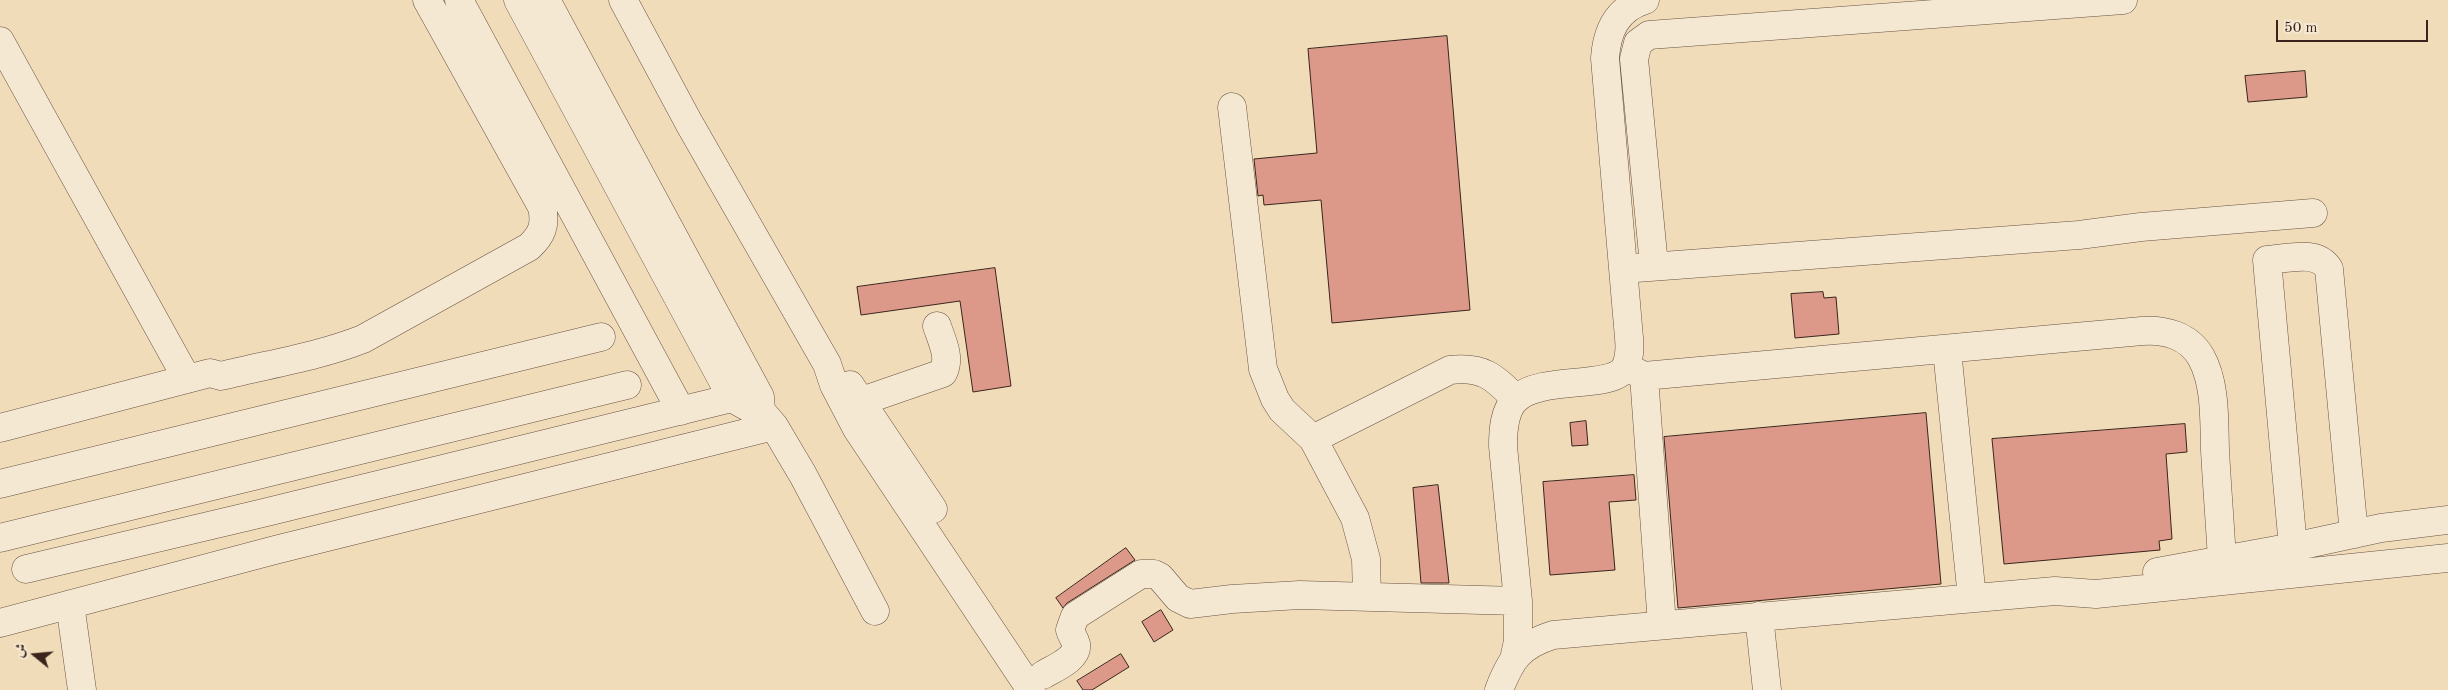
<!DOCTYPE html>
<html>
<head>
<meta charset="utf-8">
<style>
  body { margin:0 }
  #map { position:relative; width:2448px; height:690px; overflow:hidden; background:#f0dcb9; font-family:"Old Standard TT",Amiri,serif }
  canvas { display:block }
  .north { position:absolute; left:10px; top:630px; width:50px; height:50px; -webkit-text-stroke:4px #f5e8d2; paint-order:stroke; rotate:287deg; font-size:14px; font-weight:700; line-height:20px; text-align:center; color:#3a241c }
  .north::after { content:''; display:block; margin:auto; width:18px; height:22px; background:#3a241c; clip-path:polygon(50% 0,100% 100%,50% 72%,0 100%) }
  .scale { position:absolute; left:2276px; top:20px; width:152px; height:22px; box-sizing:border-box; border:2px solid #3a241c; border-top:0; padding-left:6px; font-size:15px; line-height:18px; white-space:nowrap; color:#3a241c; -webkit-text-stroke:4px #f5e8d2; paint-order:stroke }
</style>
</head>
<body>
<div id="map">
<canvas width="2448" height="690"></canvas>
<div class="north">ش</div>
<div class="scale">50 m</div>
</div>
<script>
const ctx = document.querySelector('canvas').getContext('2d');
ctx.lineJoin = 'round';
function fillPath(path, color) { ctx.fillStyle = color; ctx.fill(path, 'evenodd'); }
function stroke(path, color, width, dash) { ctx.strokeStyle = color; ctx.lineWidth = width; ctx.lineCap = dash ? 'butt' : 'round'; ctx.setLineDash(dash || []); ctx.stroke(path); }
const building = new Path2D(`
  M 1447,36 L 1470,310 L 1332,323 L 1321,200 L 1264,205 L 1263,195 L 1258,196 L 1254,159 L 1317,153 L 1308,49 Z
  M 2305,71 L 2307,97 L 2248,102 L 2245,76 Z
  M 995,268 L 1011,386 L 973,392 L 960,301 L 861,315 L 857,287 Z
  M 1823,292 L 1824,298 L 1836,297 L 1839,334 L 1795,338 L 1791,294 Z
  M 1926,413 L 1941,584 L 1678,608 L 1664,437 Z
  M 1586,421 L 1588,445 L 1572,446 L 1570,423 Z
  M 2185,424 L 2187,452 L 2166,454 L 2172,539 L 2159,541 L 2160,550 L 2004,564 L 1992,439 Z
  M 1634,475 L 1636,500 L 1609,502 L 1615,570 L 1550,575 L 1543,482 Z
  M 1438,485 L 1449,583 L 1421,583 L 1413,488 Z
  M 1126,548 L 1135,560 L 1067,603 L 1063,608 L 1056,598 Z
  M 1161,610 L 1173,630 L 1154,642 L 1142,622 Z
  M 1121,654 L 1129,667 L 1092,690 L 1083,690 L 1077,681 Z`);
fillPath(building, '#dc9989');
stroke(building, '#3a241c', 1);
const minor = new Path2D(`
  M 459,0 L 681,411
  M 518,0 L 732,398 L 748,407
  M 546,0 L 760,397 L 761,411 L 774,426 L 803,475 L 875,611
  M 623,0 L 689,123 L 827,364 L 834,385 L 857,429 L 1031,690
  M 0,41 L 187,379
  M 1232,107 L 1263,369 L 1275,399 L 1282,410 L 1313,439 L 1355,518 L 1366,559 L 1367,597
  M 1654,265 L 1634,59 L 1638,43 L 1649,35 L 2123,0
  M 1636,268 L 2079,235 L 2141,227 L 2313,213
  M 1947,350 L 1972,598
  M 1626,367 L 1644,376 L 2142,331 C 2165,329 2189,336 2201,357 C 2216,384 2214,420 2215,450 C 2217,487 2220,524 2222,560
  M 1644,376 L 1662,625
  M 850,385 L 933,509
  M 862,401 L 943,373 C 951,358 942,341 937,326
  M 0,428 L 210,373 L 221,376 C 269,364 317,357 363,339 L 529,247 C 542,235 546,225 542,207 L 427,0
  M 1313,439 L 1450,370 C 1483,366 1494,377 1516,399
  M 0,484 L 601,337
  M 0,538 L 627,385
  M 2293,547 L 2267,260 C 2287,259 2317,249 2329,269 L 2354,534
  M 26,569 L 263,513 L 732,398
  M 2157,572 L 2293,547 L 2381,528 L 2448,520
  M 70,604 L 82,690
  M 1759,616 L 1767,690
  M 0,623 L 275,550 L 774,426
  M 1515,655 L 1518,641 L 1518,601 L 1503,446 C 1503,431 1504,410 1516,399 C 1541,375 1611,390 1625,368 C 1630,358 1630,348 1629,338 L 1605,58 C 1607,30 1617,9 1645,0
  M 1043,675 C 1052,669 1079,659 1076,644 C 1075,639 1071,635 1070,630 L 1075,616 L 1141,574 L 1154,574 L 1160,577 L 1178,598 L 1190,604 L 1232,599 L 1300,595 L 1518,601
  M 1499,690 C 1511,659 1519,646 1553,635 L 2055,591 L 2096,594 L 2448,558`);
stroke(minor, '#685243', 29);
stroke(minor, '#f5e8d2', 28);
</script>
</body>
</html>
